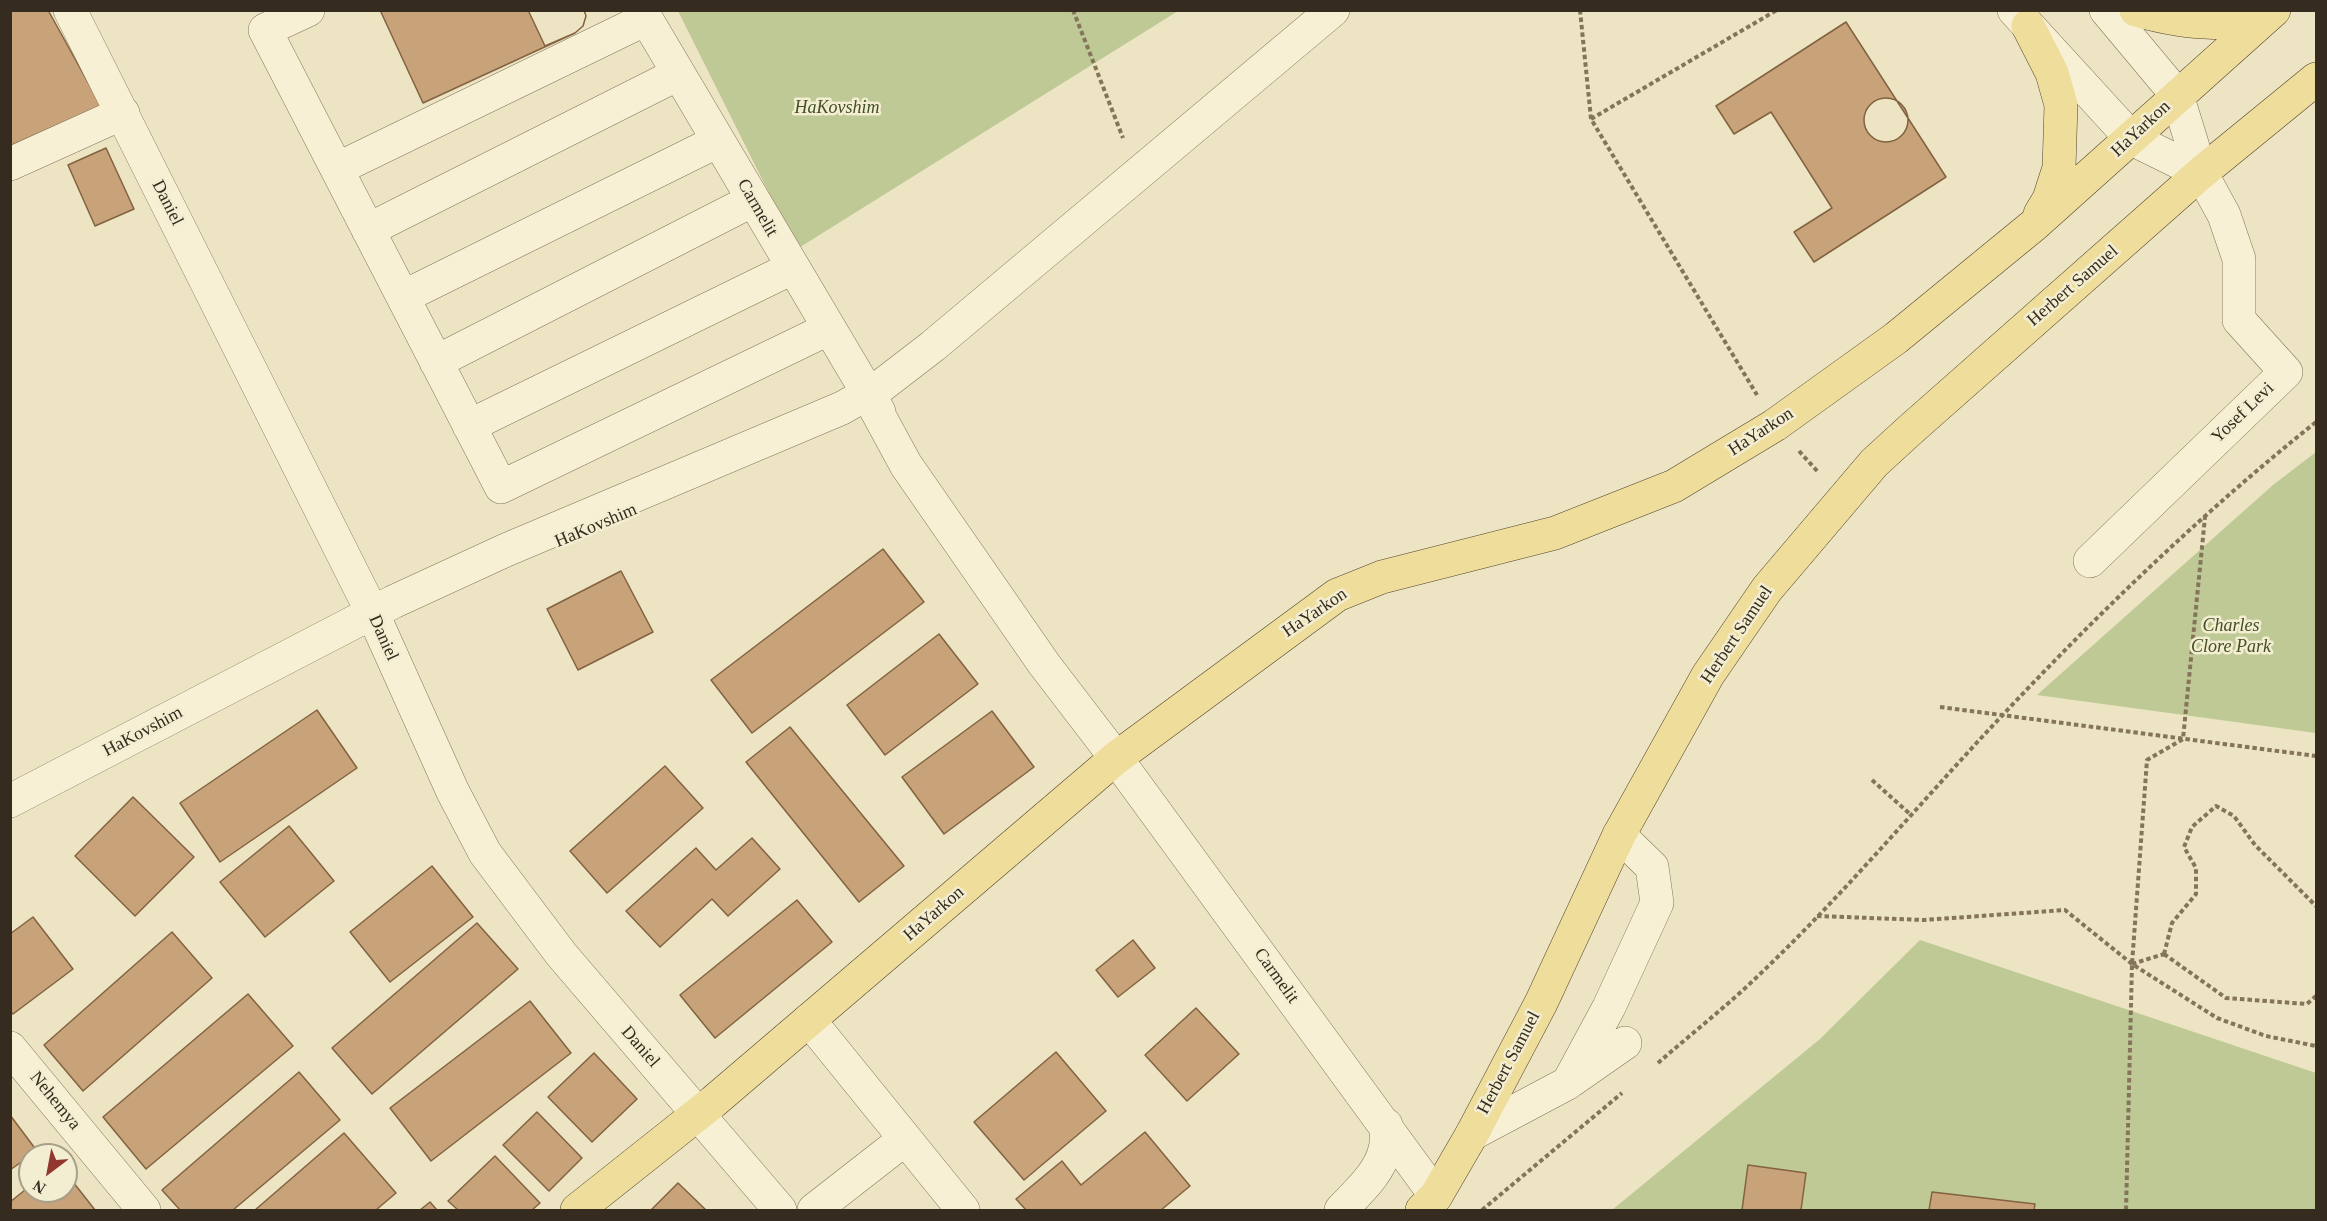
<!DOCTYPE html>
<html>
<head>
<meta charset="utf-8">
<style>
  body { margin:0 }
  #map { position:relative; width:2327px; height:1221px; overflow:hidden; background:#ece4c2; font-family:"Times New Roman",serif }
  canvas { display:block }
  .frame { position:absolute; inset:0; border:12px solid #352b1e; pointer-events:none }
  .north { position:absolute; left:18px; top:1143px; width:60px; height:60px; box-sizing:border-box; background:#f3edd1; border:2px solid #a79f89; border-radius:50%; rotate:212deg; font-size:16px; font-weight:700; line-height:24px; text-align:center; color:#352b1e }
  .north::after { content:''; display:block; margin:auto; width:21px; height:27px; background:#91372d; clip-path:polygon(50% 0,100% 100%,50% 72%,0 100%) }
</style>
</head>
<body>
<div id="map">
<canvas width="2327" height="1221"></canvas>
<div class="frame"></div>
<div class="north">N</div>
</div>
<script>
const ctx = document.querySelector('canvas').getContext('2d');
ctx.lineJoin = 'round';
function fillPath(path, color) { ctx.fillStyle = color; ctx.fill(path, 'evenodd'); }
function stroke(path, color, width, dash) { ctx.strokeStyle = color; ctx.lineWidth = width; ctx.lineCap = dash ? 'butt' : 'round'; ctx.setLineDash(dash || []); ctx.stroke(path); }
function drawText(font, color, halo, rows, align = 'center') {
  ctx.font = font + ' "Times New Roman",serif'; ctx.lineWidth = 5; ctx.setLineDash([]); ctx.textBaseline = 'middle'; ctx.strokeStyle = halo; ctx.fillStyle = color; for (const [text, x, y, turn = 0] of rows) {
    ctx.save(); ctx.translate(x, y); ctx.rotate((+turn || 0) * Math.PI / 180); ctx.textAlign = isNaN(turn) ? turn : align; if (halo) ctx.strokeText(text, 0, 0); ctx.fillText(text, 0, 0); ctx.restore();
  }
}
fillPath(new Path2D(`
  M 678,11 L 1178,11 L 797,249 Z
  M 2316,452 L 2316,733 L 2037,695 L 2273,485 Z
  M 1920,940 L 2316,1073 L 2316,1210 L 1612,1210 L 1820,1039 Z`), '#bec996');
const building = new Path2D(`
  M 10,10 L 48,10 L 101,106 L 10,146 Z
  M 380,10 L 584,10 L 586,16 L 583,26 L 575,33 L 423,103 Z
  M 528,10 L 584,10 L 586,16 L 583,26 L 575,33 L 545,46 Z
  M 1846,22 L 1946,177 L 1814,262 L 1794,232 L 1832,208 L 1771,112 L 1734,134 L 1716,106 Z
  M1864 120a22 22 0 1 1 44 0a22 22 0 1 1-44 0Z
  M 106,148 L 134,209 L 95,226 L 68,165 Z
  M 883,549 L 924,602 L 752,733 L 711,680 Z
  M 621,571 L 653,632 L 578,670 L 547,609 Z
  M 939,634 L 978,684 L 885,755 L 847,705 Z
  M 317,710 L 357,768 L 220,862 L 180,803 Z
  M 992,711 L 1034,767 L 944,834 L 902,777 Z
  M 790,727 L 904,866 L 859,902 L 746,762 Z
  M 665,766 L 703,808 L 607,893 L 570,851 Z
  M 133,797 L 194,857 L 135,916 L 75,856 Z
  M 289,826 L 334,881 L 265,937 L 220,882 Z
  M 752,838 L 780,869 L 728,916 L 712,899 L 660,947 L 626,911 L 696,848 L 716,870 Z
  M 432,866 L 473,917 L 390,982 L 350,932 Z
  M 797,900 L 832,942 L 715,1038 L 680,995 Z
  M 33,917 L 73,969 L 13,1014 L 10,1011 L 10,934 Z
  M 477,923 L 518,969 L 372,1094 L 332,1048 Z
  M 172,932 L 212,978 L 83,1091 L 44,1045 Z
  M 1133,940 L 1155,968 L 1118,997 L 1096,970 Z
  M 248,994 L 293,1046 L 146,1169 L 103,1117 Z
  M 530,1001 L 571,1053 L 431,1161 L 390,1108 Z
  M 1196,1008 L 1239,1054 L 1187,1101 L 1145,1055 Z
  M 1056,1052 L 1106,1111 L 1024,1180 L 974,1122 Z
  M 594,1053 L 637,1099 L 592,1142 L 548,1097 Z
  M 299,1072 L 340,1120 L 233,1210 L 180,1210 L 162,1190 Z
  M 537,1112 L 582,1158 L 549,1191 L 503,1145 Z
  M 10,1115 L 37,1151 L 10,1170 Z
  M 1145,1132 L 1190,1186 L 1161,1210 L 1026,1210 L 1016,1199 L 1062,1161 L 1081,1185 Z
  M 344,1133 L 396,1193 L 376,1210 L 255,1210 Z
  M 495,1156 L 540,1203 L 532,1210 L 458,1210 L 448,1201 Z
  M 1748,1165 L 1806,1173 L 1801,1210 L 1742,1210 Z
  M 66,1173 L 95,1210 L 10,1210 L 10,1202 L 30,1186 L 30,1191 L 66,1191 Z
  M 678,1183 L 706,1210 L 651,1210 Z
  M 1932,1192 L 2035,1204 L 2034,1210 L 1929,1210 Z
  M 430,1202 L 437,1210 L 420,1210 Z`);
fillPath(building, '#c8a379');
stroke(building, '#826241', 1.5);
const minor = new Path2D(`
  M 70,10 L 372,612 L 453,792 L 485,853 L 561,954 L 780,1210
  M 308,10 L 265,30 L 501,487 L 828,329
  M 641,10 L 879,412
  M 2014,10 L 2132,139 L 2201,173
  M 10,164 L 123,113
  M 337,169 L 646,19
  M 368,230 L 678,74
  M 403,297 L 718,141
  M 436,362 L 753,200
  M 874,406 L 906,465 L 1044,664 L 1116,758 L 1436,1196
  M 469,426 L 792,268
  M 2090,561 L 2286,372 L 2239,320 L 2239,259 L 2224,215 L 2201,173 L 2177,95 L 2106,10
  M 10,801 L 393,602 L 506,550 L 842,408 L 881,386 L 933,346 L 1333,10
  M 809,1020 L 963,1210
  M 10,1048 L 144,1210
  M 1572,1080 L 1625,1043
  M 1472,1134 L 1568,1083 L 1609,1007 L 1657,903 L 1652,867 L 1619,835
  M 814,1210 L 905,1139
  M 1341,1210 C 1357,1193 1380,1173 1385,1149 C 1387,1142 1386,1132 1386,1125`);
const major = new Path2D(`
  M 2136,10 C 2164,18 2195,24 2224,22 C 2240,20 2256,15 2271,12
  M 2028,26 L 2052,73 L 2061,105 L 2059,168 L 2049,199 L 2040,214
  M 577,1210 L 713,1102 L 1116,758 L 1337,595 L 1382,577 L 1555,533 L 1674,486 L 1775,425 L 1896,338 L 2034,225 L 2274,10
  M 1422,1210 L 1436,1196 L 1472,1134 L 1541,1003 L 1619,835 L 1708,675 L 1767,589 L 1874,463 L 1910,430 L 2201,173 L 2316,79`);
stroke(minor, '#84755a', 34);
stroke(major, '#52432e', 34);
stroke(new Path2D(`
  M 1073,10 L 1123,138
  M 1580,10 L 1591,119 L 1757,395
  M 1591,119 L 1777,10
  M 1799,451 L 1818,472
  M 1940,707 L 2316,756
  M 1872,780 L 1911,815
  M 1817,916 L 1924,920 L 2065,910 L 2132,964 L 2217,1018 L 2266,1036 L 2316,1046
  M 2164,954 L 2172,923 L 2196,894 L 2196,868 L 2184,847 L 2192,827 L 2216,806 L 2234,816 L 2255,845 L 2316,906
  M 2164,954 L 2226,998 L 2307,1004 L 2316,996
  M 2132,964 L 2164,954
  M 1658,1063 C 1691,1034 1727,1006 1759,975 C 1838,900 1909,816 1983,736 C 2087,624 2197,517 2316,422
  M 1482,1210 L 1622,1093
  M 2126,1210 L 2132,964 L 2147,760 L 2183,739 L 2205,517`), '#84755a', 4, [4.5, 3]);
stroke(minor, '#f7f0d5', 33);
stroke(major, '#eedd9b', 33);
drawText('italic 18px', '#415025', '#f3edd1', [
  ["HaKovshim",837,108],
  ["Charles",2231,626],
  ["Clore Park",2231,647]
]);
drawText('18px', '#352b1e', '#f3edd1', [
  ["HaYarkon",2141,129,-43],
  ["Daniel",167,203,63],
  ["Carmelit",757,208,60],
  ["Herbert Samuel",2073,286,-41],
  ["Yosef Levi",2243,413,-44],
  ["HaYarkon",1761,432,-33],
  ["HaKovshim",596,526,-23],
  ["HaYarkon",1315,613,-34],
  ["Herbert Samuel",1737,635,-56],
  ["Daniel",383,638,66],
  ["HaKovshim",143,732,-28],
  ["HaYarkon",934,914,-41],
  ["Carmelit",1276,976,54],
  ["Daniel",640,1047,49],
  ["Herbert Samuel",1509,1063,-62],
  ["Nehemya",55,1101,51]
]);
</script>
</body>
</html>
